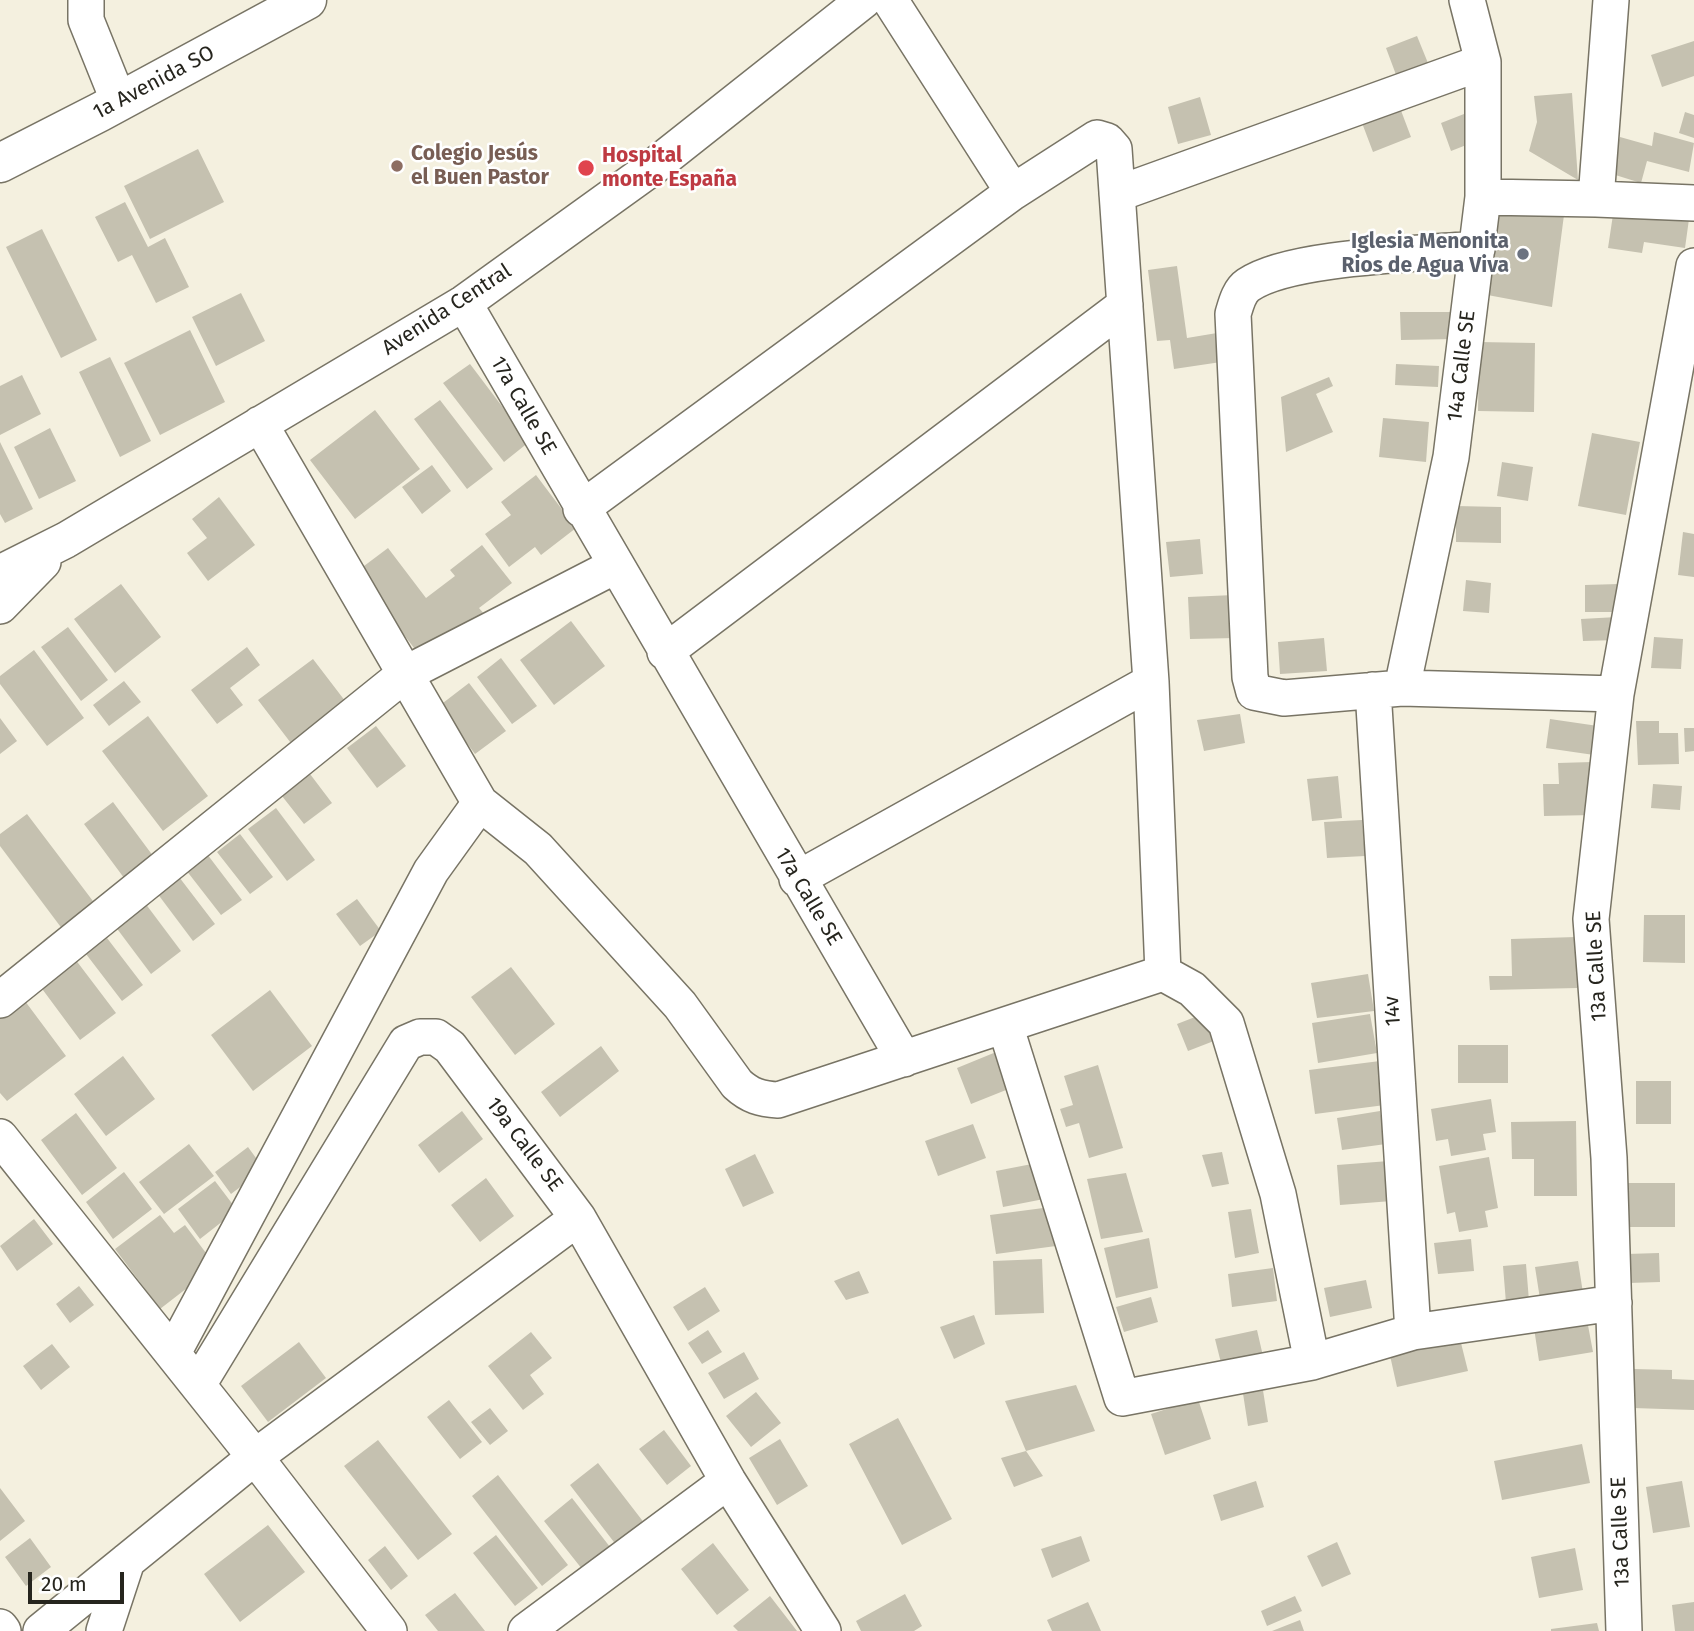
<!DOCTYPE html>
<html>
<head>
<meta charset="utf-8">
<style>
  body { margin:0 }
  #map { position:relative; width:1694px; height:1631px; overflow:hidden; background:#f4f0df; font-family:"Fira Sans",sans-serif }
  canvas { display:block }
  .scale { position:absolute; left:28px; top:1572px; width:96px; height:32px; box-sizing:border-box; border:4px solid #26251e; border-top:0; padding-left:9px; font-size:21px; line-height:24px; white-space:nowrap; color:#26251e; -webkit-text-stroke:5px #fff; paint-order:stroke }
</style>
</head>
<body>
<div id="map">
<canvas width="1694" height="1631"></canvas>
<div class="scale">20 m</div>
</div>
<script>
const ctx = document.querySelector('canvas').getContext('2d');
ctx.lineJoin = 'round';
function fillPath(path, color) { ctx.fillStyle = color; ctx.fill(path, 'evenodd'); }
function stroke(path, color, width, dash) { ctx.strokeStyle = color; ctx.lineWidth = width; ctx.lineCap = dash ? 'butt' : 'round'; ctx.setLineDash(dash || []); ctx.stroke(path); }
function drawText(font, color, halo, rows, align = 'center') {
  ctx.font = font + ' "Fira Sans",sans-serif'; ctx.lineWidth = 5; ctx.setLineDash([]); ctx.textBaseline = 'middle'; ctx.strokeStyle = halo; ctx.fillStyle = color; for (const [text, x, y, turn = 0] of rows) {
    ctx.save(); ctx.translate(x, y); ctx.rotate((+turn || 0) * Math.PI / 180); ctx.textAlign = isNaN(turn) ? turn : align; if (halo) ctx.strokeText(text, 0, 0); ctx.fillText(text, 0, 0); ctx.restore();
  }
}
fillPath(new Path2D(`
  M 1417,36 L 1430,68 L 1398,80 L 1386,48 Z
  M 1694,41 L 1694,76 L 1662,87 L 1651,55 Z
  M 1572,93 L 1578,180 L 1529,151 L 1537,122 L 1534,96 Z
  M 1200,97 L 1211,135 L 1178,144 L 1168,107 Z
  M 1397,100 L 1411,137 L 1373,152 L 1359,115 Z
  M 1685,112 L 1694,115 L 1694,138 L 1679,133 Z
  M 1464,114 L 1474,142 L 1451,151 L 1441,123 Z
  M 1654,132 L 1694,143 L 1689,172 L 1647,161 L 1641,183 L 1609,173 L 1620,137 L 1652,146 Z
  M 198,149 L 224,202 L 150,239 L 124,186 Z
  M 125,202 L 148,247 L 165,238 L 189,287 L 156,303 L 132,255 L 118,262 L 95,217 Z
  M 1493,206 L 1564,215 L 1552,307 L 1482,294 Z
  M 1614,208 L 1689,219 L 1685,248 L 1644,242 L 1642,253 L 1608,248 Z
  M 42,229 L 97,340 L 61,358 L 6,247 Z
  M 1177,266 L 1187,338 L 1217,333 L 1221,362 L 1174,369 L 1170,340 L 1157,341 L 1148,270 Z
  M 241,293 L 265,341 L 216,366 L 192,317 Z
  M 1400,312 L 1455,312 L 1455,339 L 1401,340 Z
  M 190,330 L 225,402 L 160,435 L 124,363 Z
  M 1479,342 L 1535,343 L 1534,412 L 1478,411 Z
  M 110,357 L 151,441 L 120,457 L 79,372 Z
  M 470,364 L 529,442 L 504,462 L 443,383 Z
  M 1396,364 L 1439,366 L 1438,387 L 1395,385 Z
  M 22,375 L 41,414 L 0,435 L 0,386 Z
  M 1329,377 L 1333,386 L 1316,394 L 1333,432 L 1286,452 L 1281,397 Z
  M 440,400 L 493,469 L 467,489 L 414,419 Z
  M 375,410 L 420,469 L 355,519 L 310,460 Z
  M 1383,418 L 1429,422 L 1426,462 L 1379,457 Z
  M 50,428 L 76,481 L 39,499 L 14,447 Z
  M 1592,433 L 1640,442 L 1626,515 L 1578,506 Z
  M 0,442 L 33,509 L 5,523 L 0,514 Z
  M 1502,462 L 1533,467 L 1528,501 L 1497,496 Z
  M 432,465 L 451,491 L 422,514 L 402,487 Z
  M 536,475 L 576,528 L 541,555 L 535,547 L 509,567 L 485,534 L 511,515 L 501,502 Z
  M 219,497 L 255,545 L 208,581 L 187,553 L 207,538 L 192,519 Z
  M 1456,506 L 1501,507 L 1501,543 L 1456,542 Z
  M 1683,532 L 1694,534 L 1694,577 L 1678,575 Z
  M 1200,539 L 1203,574 L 1170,577 L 1166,542 Z
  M 482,545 L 512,583 L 479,608 L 485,615 L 424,661 L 356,572 L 388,548 L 426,598 L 455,576 L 450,570 Z
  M 1466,580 L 1491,583 L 1489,613 L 1463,611 Z
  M 121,584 L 161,637 L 115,673 L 74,619 Z
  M 1619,584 L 1619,612 L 1585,612 L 1585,585 Z
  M 1234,595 L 1236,638 L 1190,639 L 1188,597 Z
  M 1617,617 L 1618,640 L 1583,641 L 1581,619 Z
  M 571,621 L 605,666 L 554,705 L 520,660 Z
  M 68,627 L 108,680 L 81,701 L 41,647 Z
  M 1654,637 L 1683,639 L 1681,669 L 1651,668 Z
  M 1324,638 L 1327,671 L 1280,674 L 1278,642 Z
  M 247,647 L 260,665 L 230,688 L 243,705 L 217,724 L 191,690 Z
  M 34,650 L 84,718 L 47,746 L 0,684 L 0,676 Z
  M 501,658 L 537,706 L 512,724 L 477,677 Z
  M 313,659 L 352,710 L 297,751 L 258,700 Z
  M 124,681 L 141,702 L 109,726 L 93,705 Z
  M 469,683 L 506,731 L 475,754 L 439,706 Z
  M 1240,714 L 1245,743 L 1204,751 L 1197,720 Z
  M 148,716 L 208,796 L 163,831 L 102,751 Z
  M 0,718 L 17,741 L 0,754 Z
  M 1550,719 L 1598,726 L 1594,755 L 1546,748 Z
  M 1636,721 L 1659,721 L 1659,733 L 1678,733 L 1679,764 L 1638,765 Z
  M 376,726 L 406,766 L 377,788 L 347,748 Z
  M 1684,728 L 1694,728 L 1694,751 L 1685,752 Z
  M 1592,762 L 1593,815 L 1544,816 L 1543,784 L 1559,784 L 1558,763 Z
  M 310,774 L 332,803 L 304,824 L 282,796 Z
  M 1338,776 L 1342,818 L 1312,821 L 1307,779 Z
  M 1653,784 L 1682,786 L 1680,810 L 1651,808 Z
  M 113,802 L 159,864 L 130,886 L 84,824 Z
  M 276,808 L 315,860 L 287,881 L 248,829 Z
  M 27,814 L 102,913 L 69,938 L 0,846 L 0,834 Z
  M 1362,820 L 1365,856 L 1327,858 L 1324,822 Z
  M 240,834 L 273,877 L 250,894 L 217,852 Z
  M 207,854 L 242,900 L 221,915 L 186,870 Z
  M 176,873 L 215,924 L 193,941 L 154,889 Z
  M 357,899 L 381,931 L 360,946 L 336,914 Z
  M 145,903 L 181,951 L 151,974 L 115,926 Z
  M 1644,915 L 1685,915 L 1685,963 L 1643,962 Z
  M 1576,937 L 1577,988 L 1490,990 L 1489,976 L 1512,976 L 1511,939 Z
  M 107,938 L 143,985 L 122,1001 L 86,954 Z
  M 72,955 L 116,1013 L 80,1040 L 37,982 Z
  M 511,967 L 555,1024 L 515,1055 L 471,997 Z
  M 1368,974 L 1374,1011 L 1317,1018 L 1311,983 Z
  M 270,990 L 312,1046 L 253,1091 L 211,1035 Z
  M 19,993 L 66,1056 L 7,1101 L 0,1093 L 0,1008 Z
  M 1208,1012 L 1219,1039 L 1188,1051 L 1177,1024 Z
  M 1370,1014 L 1377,1053 L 1318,1063 L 1312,1023 Z
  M 1458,1045 L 1508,1045 L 1508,1083 L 1458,1083 Z
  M 601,1046 L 619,1071 L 560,1117 L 541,1092 Z
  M 1001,1050 L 1016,1086 L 971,1104 L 957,1068 Z
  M 123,1056 L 155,1099 L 106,1136 L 74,1094 Z
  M 1380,1061 L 1385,1105 L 1315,1114 L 1309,1070 Z
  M 1098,1065 L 1123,1148 L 1089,1158 L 1079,1123 L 1066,1127 L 1060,1109 L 1073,1105 L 1064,1076 Z
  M 1636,1081 L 1671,1081 L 1671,1124 L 1636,1124 Z
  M 1491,1099 L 1496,1132 L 1483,1134 L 1486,1150 L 1451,1156 L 1448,1139 L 1436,1141 L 1431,1109 Z
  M 462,1111 L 483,1139 L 439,1173 L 418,1145 Z
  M 1380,1111 L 1386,1144 L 1342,1150 L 1337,1118 Z
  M 76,1113 L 117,1168 L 82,1195 L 41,1140 Z
  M 1576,1121 L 1577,1196 L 1534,1196 L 1534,1159 L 1512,1159 L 1511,1122 Z
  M 973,1124 L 986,1158 L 938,1176 L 925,1141 Z
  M 189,1144 L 214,1176 L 164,1214 L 139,1182 Z
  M 248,1147 L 264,1169 L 231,1194 L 215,1172 Z
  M 1222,1152 L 1229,1184 L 1212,1187 L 1202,1155 Z
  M 755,1154 L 774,1193 L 743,1207 L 725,1169 Z
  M 1489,1157 L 1498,1208 L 1485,1211 L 1488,1227 L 1459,1232 L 1455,1212 L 1447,1214 L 1439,1166 Z
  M 1389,1161 L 1392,1201 L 1340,1205 L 1337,1165 Z
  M 1037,1163 L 1044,1199 L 1003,1207 L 996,1171 Z
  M 124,1172 L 152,1209 L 113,1239 L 86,1202 Z
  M 1126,1173 L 1143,1232 L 1101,1239 L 1087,1179 Z
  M 486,1178 L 514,1216 L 480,1242 L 451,1205 Z
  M 215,1181 L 237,1210 L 200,1239 L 178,1209 Z
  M 1622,1183 L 1675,1183 L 1675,1227 L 1622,1227 Z
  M 1051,1207 L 1056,1246 L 996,1254 L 990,1215 Z
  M 1251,1209 L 1259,1253 L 1235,1258 L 1228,1212 Z
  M 160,1215 L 174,1233 L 185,1225 L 209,1257 L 202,1262 L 209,1271 L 160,1309 L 115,1249 Z
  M 34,1219 L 53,1244 L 17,1271 L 0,1246 Z
  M 1149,1238 L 1158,1288 L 1116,1298 L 1104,1248 Z
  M 1471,1239 L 1474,1271 L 1438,1274 L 1434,1243 Z
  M 1659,1253 L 1660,1282 L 1629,1283 L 1627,1254 Z
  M 1042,1259 L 1044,1313 L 995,1315 L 993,1261 Z
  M 1578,1261 L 1583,1293 L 1540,1299 L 1535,1267 Z
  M 1526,1264 L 1529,1301 L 1506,1303 L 1503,1266 Z
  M 1273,1268 L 1277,1301 L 1232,1307 L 1228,1274 Z
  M 859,1271 L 869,1293 L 846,1300 L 834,1281 Z
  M 1366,1280 L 1372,1308 L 1330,1317 L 1324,1288 Z
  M 79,1286 L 94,1305 L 70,1323 L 56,1304 Z
  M 705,1287 L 720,1311 L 688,1331 L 673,1307 Z
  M 1151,1297 L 1158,1322 L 1124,1332 L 1116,1307 Z
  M 974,1315 L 985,1344 L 954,1359 L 940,1327 Z
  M 1587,1320 L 1593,1352 L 1539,1361 L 1534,1328 Z
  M 708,1330 L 722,1352 L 702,1364 L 688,1343 Z
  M 1257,1330 L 1263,1356 L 1222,1367 L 1215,1339 Z
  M 531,1332 L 552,1358 L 530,1375 L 544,1394 L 523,1410 L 488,1366 Z
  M 1459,1335 L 1468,1371 L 1397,1387 L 1389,1351 Z
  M 299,1342 L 326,1378 L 268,1422 L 241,1386 Z
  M 52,1344 L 70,1367 L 41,1390 L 23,1366 Z
  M 744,1352 L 759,1379 L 724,1399 L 708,1373 Z
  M 1634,1369 L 1672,1370 L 1672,1379 L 1694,1380 L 1694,1410 L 1633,1408 Z
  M 1262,1384 L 1268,1422 L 1248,1426 L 1242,1387 Z
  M 1076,1385 L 1095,1431 L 1026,1451 L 1005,1401 Z
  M 756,1392 L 781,1423 L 751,1447 L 726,1416 Z
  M 1198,1399 L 1211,1439 L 1165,1455 L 1151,1414 Z
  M 449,1400 L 482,1442 L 460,1459 L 427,1417 Z
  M 490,1408 L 508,1431 L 490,1445 L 471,1422 Z
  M 898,1418 L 952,1519 L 902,1545 L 849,1444 Z
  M 664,1430 L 691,1466 L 667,1485 L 639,1449 Z
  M 780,1439 L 808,1486 L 777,1505 L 749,1458 Z
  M 378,1440 L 452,1534 L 418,1560 L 344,1466 Z
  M 1582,1444 L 1590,1483 L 1502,1500 L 1494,1461 Z
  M 1026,1451 L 1043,1476 L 1014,1487 L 1001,1458 Z
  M 598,1463 L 645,1524 L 617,1546 L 570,1485 Z
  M 498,1475 L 568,1565 L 542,1586 L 472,1496 Z
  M 1256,1481 L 1264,1507 L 1221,1521 L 1213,1495 Z
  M 1682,1481 L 1690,1527 L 1653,1533 L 1646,1487 Z
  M 0,1488 L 25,1521 L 0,1541 Z
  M 572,1498 L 610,1547 L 582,1569 L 544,1521 Z
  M 268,1525 L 305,1572 L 240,1622 L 204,1574 Z
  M 496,1535 L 538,1588 L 515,1606 L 473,1553 Z
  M 1081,1536 L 1090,1561 L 1052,1578 L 1041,1549 Z
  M 30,1538 L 51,1567 L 26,1586 L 5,1557 Z
  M 1337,1542 L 1351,1574 L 1322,1587 L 1307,1556 Z
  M 713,1543 L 749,1590 L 717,1615 L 681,1569 Z
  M 385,1546 L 408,1576 L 391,1590 L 368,1560 Z
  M 1575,1548 L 1583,1590 L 1539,1598 L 1531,1557 Z
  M 455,1593 L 485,1631 L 438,1631 L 425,1615 Z
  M 905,1594 L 922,1626 L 914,1631 L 861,1631 L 856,1621 Z
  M 770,1596 L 797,1631 L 738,1631 L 733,1626 Z
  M 1295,1596 L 1302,1611 L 1267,1626 L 1261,1611 Z
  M 1088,1602 L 1101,1631 L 1052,1631 L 1047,1620 Z
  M 1694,1602 L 1694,1631 L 1675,1631 L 1672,1605 Z
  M 1300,1620 L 1304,1631 L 1272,1631 Z
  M 1597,1623 L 1599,1631 L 1551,1631 L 1551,1629 Z`), '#c5c1b0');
const minor = new Path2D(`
  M 86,0 L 86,20 L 119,102
  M 1117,194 L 1483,62
  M 1483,197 L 1596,199 L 1611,0
  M 1596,199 L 1694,203
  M 1477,249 C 1421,254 1290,256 1248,285 C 1239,291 1236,304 1233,314 L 1250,677 L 1254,692 L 1284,698 L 1402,688 L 1616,694
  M 464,303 L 904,1059
  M 260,424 L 480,803 L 538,849 L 680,1005 L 737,1084 C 750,1096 761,1099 778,1100 L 1005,1025 L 1122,1398 L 1312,1362 L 1413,1332 L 1614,1303
  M 581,509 L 1013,192 L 890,0
  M 0,573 L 66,540 L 464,303 L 653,167 L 864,0
  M 0,606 L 43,562
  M 665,652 L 1125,305
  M 1402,688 L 1451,457 L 1483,197 L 1483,62 L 1467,0
  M 1373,690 L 1413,1332
  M 797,879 L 1151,682
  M 1163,973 L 1192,989 L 1226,1023 L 1278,1194 L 1312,1362
  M 0,1000 L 405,674 L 615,566
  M 1005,1025 L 1163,973 L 1151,682 L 1114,149 L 1107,141 L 1097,138 L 1013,192
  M 0,1137 L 255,1457 L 389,1631
  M 173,1353 L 431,871 L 480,803
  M 198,1385 L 406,1043 L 420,1037 L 436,1037 L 450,1047 L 578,1218 L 728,1481 L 823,1631
  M 0,1627 L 3,1631
  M 41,1631 L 255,1457 L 578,1218
  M 104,1631 L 127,1561
  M 526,1631 L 728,1481
  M 1624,1631 L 1609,1158 L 1591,919 L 1616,694 L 1694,266`);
const highway = new Path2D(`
  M 0,163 L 100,112 L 307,0`);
stroke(minor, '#787465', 38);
stroke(highway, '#787465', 41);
stroke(minor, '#fff', 35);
stroke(highway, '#fff', 38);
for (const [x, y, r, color] of [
  [397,166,7,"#8d6e63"],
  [586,168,9,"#e0444e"],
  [1523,254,7,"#6b7280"]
]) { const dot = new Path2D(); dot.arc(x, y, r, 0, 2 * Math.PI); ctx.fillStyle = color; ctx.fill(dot); stroke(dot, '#fff', 2.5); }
drawText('21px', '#26251e', '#fff', [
  ["1a Avenida SO",154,83,-28],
  ["Avenida Central",447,310,-33],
  ["14a Calle SE",1462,366,-83],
  ["17a Calle SE",523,406,60],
  ["17a Calle SE",808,897,59],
  ["13a Calle SE",1597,966,-93],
  ["14v",1393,1011,-94],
  ["19a Calle SE",524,1145,53],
  ["13a Calle SE",1621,1532,-92]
]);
drawText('bold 21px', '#785e54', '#fff', [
  ["Colegio Jesús",411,154],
  ["el Buen Pastor",411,178]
], 'left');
drawText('bold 21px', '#be3a42', '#fff', [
  ["Hospital",602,156],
  ["monte España",602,180]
], 'left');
drawText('bold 21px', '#5b616d', '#fff', [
  ["Iglesia Menonita",1509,242],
  ["Rios de Agua Viva",1509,266]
], 'right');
</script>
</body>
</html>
